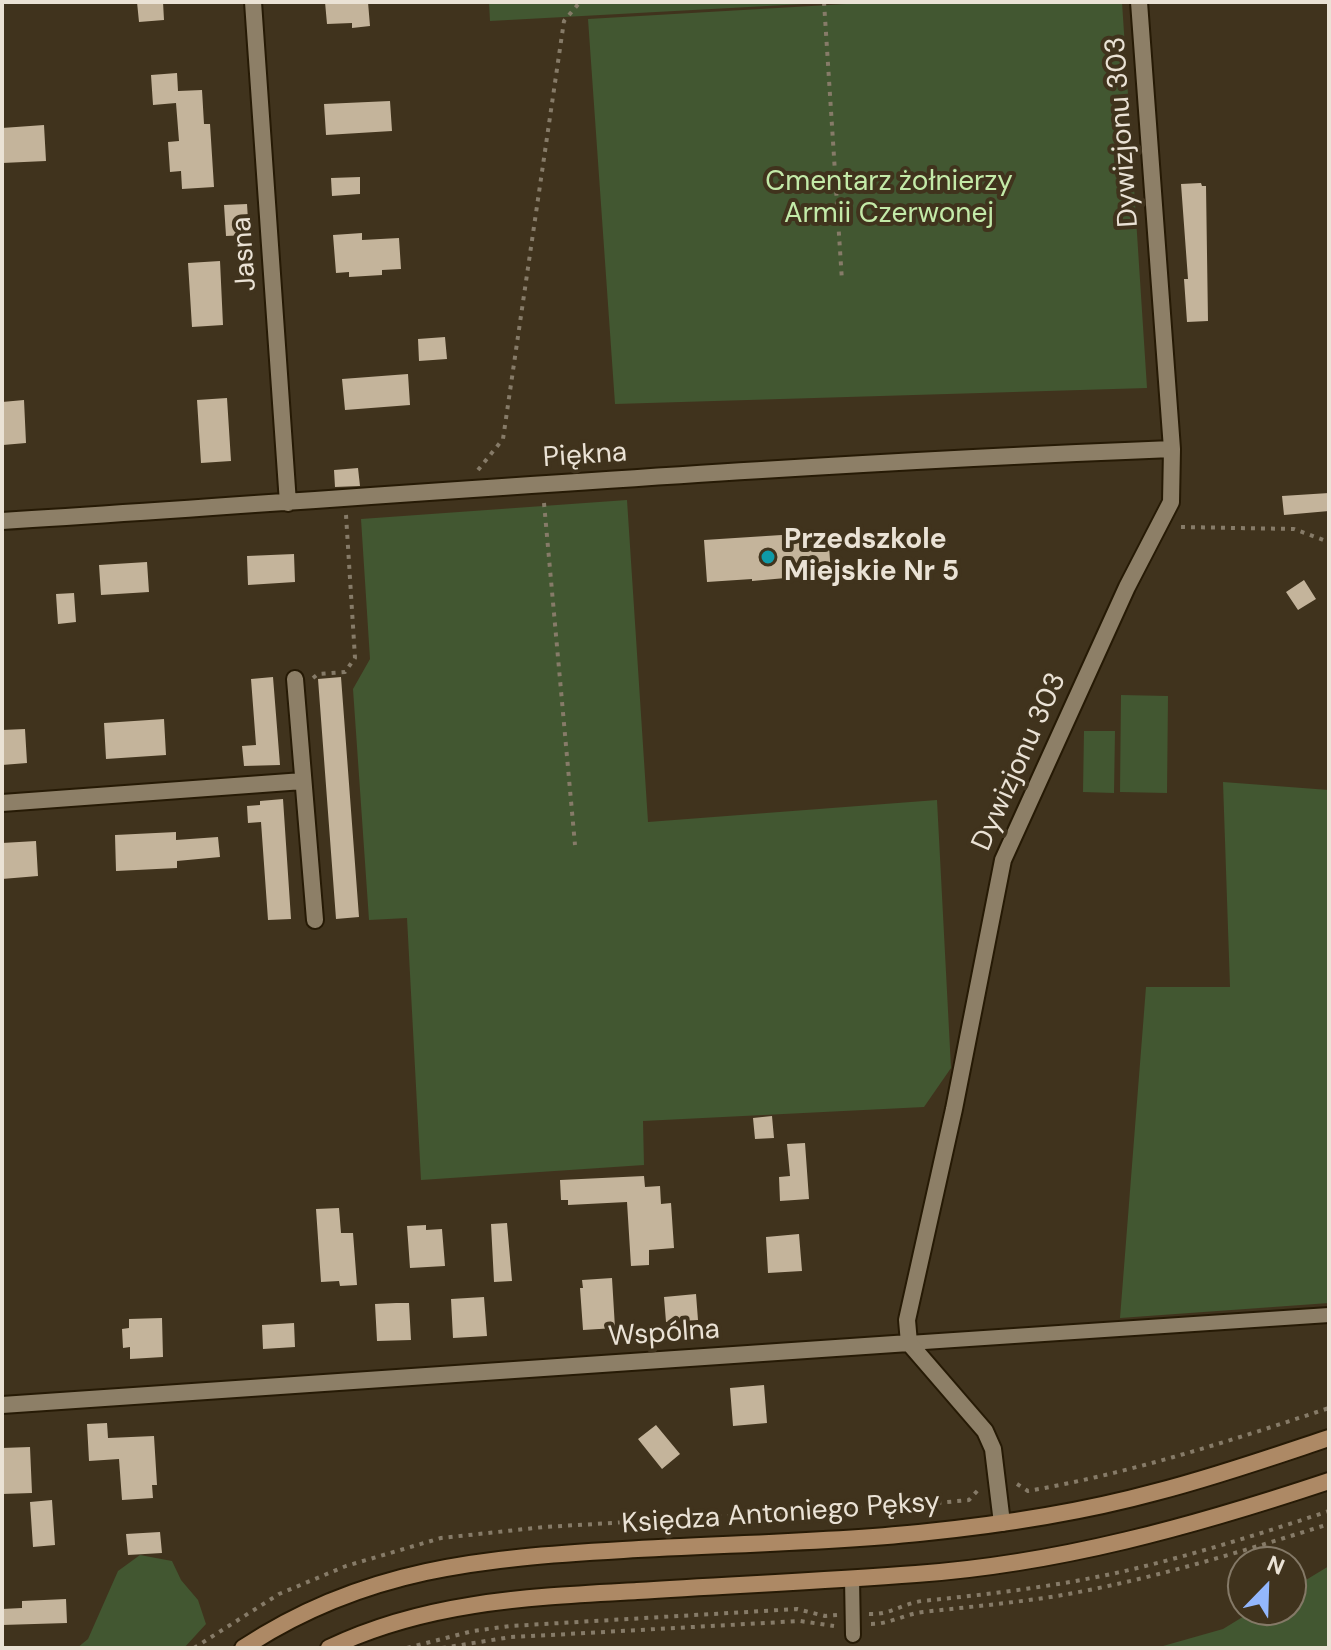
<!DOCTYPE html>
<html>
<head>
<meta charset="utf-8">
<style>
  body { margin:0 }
  #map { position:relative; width:1331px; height:1650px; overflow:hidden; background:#40331d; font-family:"DM Sans",sans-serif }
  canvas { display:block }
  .frame { position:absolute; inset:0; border:4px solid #eae2d5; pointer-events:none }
  .north { position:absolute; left:1227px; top:1546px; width:80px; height:80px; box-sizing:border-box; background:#40331d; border:2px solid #847967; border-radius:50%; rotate:23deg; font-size:22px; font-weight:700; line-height:32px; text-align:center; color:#eae2d5 }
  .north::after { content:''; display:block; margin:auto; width:28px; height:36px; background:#93b7fd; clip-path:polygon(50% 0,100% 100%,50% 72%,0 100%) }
</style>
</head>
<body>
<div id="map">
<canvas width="1331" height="1650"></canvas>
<div class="frame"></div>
<div class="north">N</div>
</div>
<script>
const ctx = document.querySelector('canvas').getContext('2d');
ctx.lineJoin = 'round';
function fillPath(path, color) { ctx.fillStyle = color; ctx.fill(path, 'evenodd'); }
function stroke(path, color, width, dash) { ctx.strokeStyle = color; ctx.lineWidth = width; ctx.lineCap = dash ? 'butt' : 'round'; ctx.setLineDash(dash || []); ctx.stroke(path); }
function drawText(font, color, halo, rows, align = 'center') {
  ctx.font = font + ' "DM Sans",sans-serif'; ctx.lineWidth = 8; ctx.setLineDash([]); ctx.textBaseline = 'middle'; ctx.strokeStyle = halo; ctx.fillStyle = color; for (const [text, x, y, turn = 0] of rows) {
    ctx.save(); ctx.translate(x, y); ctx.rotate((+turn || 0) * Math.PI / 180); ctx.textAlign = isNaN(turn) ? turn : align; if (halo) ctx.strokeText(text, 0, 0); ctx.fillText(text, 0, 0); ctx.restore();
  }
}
fillPath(new Path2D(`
  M 489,2 L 841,2 L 490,21 Z
  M 880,2 L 1122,2 L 1147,388 L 615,404 L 588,19 Z
  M 627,500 L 648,822 L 937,800 L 951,1068 L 924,1107 L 643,1121 L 644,1165 L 421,1180 L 407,918 L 369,920 L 353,689 L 370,659 L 361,519 Z
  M 1121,695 L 1168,696 L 1167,793 L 1120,792 Z
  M 1084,731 L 1115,731 L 1114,793 L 1083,792 Z
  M 1223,782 L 1329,790 L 1329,1303 L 1120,1318 L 1146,987 L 1230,987 Z
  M 140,1555 L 172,1561 L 181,1580 L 198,1600 L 206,1624 L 184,1648 L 77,1648 L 88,1639 L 118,1571 Z
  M 1329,1566 L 1329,1648 L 1156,1648 L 1223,1629 L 1254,1610 L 1291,1610 L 1291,1589 Z`), '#425731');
fillPath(new Path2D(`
  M 137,2 L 163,2 L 164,20 L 139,22 Z
  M 325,2 L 368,2 L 370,26 L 352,28 L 352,23 L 327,24 Z
  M 177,73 L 178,91 L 202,90 L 204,124 L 210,124 L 214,187 L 182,189 L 181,171 L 170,172 L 168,142 L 179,141 L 176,103 L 153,105 L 151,75 Z
  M 390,101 L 392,131 L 326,135 L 324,104 Z
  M 44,125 L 46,161 L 2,163 L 2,128 Z
  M 360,177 L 360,194 L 332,196 L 331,178 Z
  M 1201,183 L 1202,186 L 1206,186 L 1208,321 L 1187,322 L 1184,279 L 1188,279 L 1181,184 Z
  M 247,204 L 249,235 L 226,236 L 224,205 Z
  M 362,233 L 362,240 L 399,238 L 401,269 L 382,270 L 382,275 L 349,277 L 349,272 L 336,273 L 333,235 Z
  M 220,261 L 223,325 L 192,327 L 188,263 Z
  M 445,337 L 447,359 L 419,361 L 418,339 Z
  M 408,374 L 410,405 L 345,410 L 342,379 Z
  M 227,398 L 231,461 L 201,463 L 197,400 Z
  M 24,400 L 26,443 L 3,445 L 2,402 Z
  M 358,468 L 360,486 L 335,487 L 334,470 Z
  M 1329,493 L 1329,511 L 1284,515 L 1282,496 Z
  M 828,532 L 831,574 L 752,581 L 752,579 L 707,582 L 704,540 Z
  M 294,554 L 295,582 L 248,585 L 247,556 Z
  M 147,562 L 149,592 L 101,595 L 99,565 Z
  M 1304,580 L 1316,599 L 1298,610 L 1286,592 Z
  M 74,593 L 76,622 L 58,624 L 56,594 Z
  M 273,677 L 280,765 L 244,766 L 242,746 L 256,745 L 251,679 Z
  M 341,677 L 359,917 L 336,919 L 318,679 Z
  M 164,719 L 166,755 L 106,759 L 104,723 Z
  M 25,729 L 27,763 L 2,765 L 2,730 Z
  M 283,799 L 291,919 L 268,920 L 261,822 L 248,823 L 247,806 L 260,805 L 260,801 Z
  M 176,832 L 176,840 L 218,837 L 220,857 L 177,861 L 177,868 L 116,871 L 115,835 Z
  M 36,841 L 38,876 L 2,879 L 2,843 Z
  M 772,1116 L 774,1138 L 755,1139 L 753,1118 Z
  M 805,1143 L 809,1199 L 780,1201 L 779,1177 L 790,1176 L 787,1144 Z
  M 644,1176 L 645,1187 L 660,1186 L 661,1204 L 671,1203 L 674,1248 L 649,1250 L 649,1265 L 631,1266 L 627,1202 L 568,1205 L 568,1200 L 561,1200 L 560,1180 Z
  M 339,1208 L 341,1233 L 353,1233 L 357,1285 L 340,1286 L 339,1281 L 321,1282 L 316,1209 Z
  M 507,1223 L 512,1281 L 494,1282 L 491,1224 Z
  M 426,1225 L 426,1230 L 442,1229 L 445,1266 L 410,1268 L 407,1226 Z
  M 799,1234 L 802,1271 L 768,1273 L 766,1237 Z
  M 612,1278 L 615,1328 L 583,1330 L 580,1288 L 583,1288 L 582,1280 Z
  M 696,1294 L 698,1320 L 666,1322 L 664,1297 Z
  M 484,1297 L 487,1336 L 453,1338 L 451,1299 Z
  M 396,1303 L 409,1303 L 411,1340 L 377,1341 L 375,1304 Z
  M 162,1318 L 163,1357 L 130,1359 L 130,1347 L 123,1348 L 122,1329 L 129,1328 L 129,1319 Z
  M 294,1323 L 295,1347 L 263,1349 L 262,1325 Z
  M 764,1385 L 767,1423 L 733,1426 L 730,1388 Z
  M 107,1423 L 108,1438 L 154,1436 L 157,1485 L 152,1485 L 153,1498 L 122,1500 L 119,1459 L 89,1461 L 87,1424 Z
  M 656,1425 L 680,1454 L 662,1469 L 638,1439 Z
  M 30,1447 L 32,1493 L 2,1494 L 2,1448 Z
  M 52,1500 L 55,1545 L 33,1547 L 30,1502 Z
  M 160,1532 L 162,1553 L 128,1555 L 126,1534 Z
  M 66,1599 L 67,1623 L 2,1625 L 2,1609 L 22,1608 L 22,1601 Z`), '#c4b49b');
const service = new Path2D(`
  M 909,1343 L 1329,1315
  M 852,1578 L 853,1635`);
const minor = new Path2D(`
  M 253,2 L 288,503
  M 2,521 C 392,496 782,464 1172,449
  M 295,679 L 315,920
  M 2,803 L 303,781
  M 2,1405 L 909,1343
  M 1002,1523 L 993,1449 L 985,1431 L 909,1343 L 907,1320 L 954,1109 L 1003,860 L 1127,587 L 1171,502 L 1172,449 L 1139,2`);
const secondary = new Path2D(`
  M 243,1648 C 364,1568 483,1558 623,1550 C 721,1544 821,1543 919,1533 C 999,1525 1079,1513 1156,1492 C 1215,1477 1272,1457 1329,1438
  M 329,1648 C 427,1601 531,1597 637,1591 C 730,1585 823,1581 916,1574 C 1058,1564 1194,1526 1329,1481`);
stroke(service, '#261a05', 18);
stroke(minor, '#261a05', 20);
stroke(secondary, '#261a05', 20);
stroke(new Path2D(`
  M 824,2 L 842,281
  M 478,470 L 503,439 L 564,21 L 580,2
  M 544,503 L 575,845
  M 1181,527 L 1294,529 L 1329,542
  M 313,678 L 318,674 L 345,672 L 355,658 L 346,515
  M 1017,1484 L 1028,1491 C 1131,1473 1230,1441 1329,1408
  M 869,1614 C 891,1615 901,1604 922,1601 C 991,1594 1061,1586 1129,1570 C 1196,1554 1263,1533 1329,1511
  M 871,1624 C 890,1624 905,1614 923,1612 C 968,1607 1013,1603 1057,1596 C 1150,1580 1240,1552 1329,1524
  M 194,1648 L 279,1594 L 346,1566 L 441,1538 L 544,1527 L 915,1505 L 969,1500 L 979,1489
  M 407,1648 L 473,1631 L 510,1626 L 797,1609 L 825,1616 L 837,1615
  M 442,1648 L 511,1637 L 550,1635 L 800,1621 L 834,1626`), '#867b68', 4, [4, 6]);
stroke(service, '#8d7f67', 14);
stroke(minor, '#8d7f67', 16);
stroke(secondary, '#ad8965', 16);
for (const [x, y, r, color] of [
  [768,557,8,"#0f9aa8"]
]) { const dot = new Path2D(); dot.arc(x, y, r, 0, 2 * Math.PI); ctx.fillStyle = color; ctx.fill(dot); stroke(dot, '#40331d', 3); }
drawText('28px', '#eae2d5', '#40331d', [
  ["Dywizjonu 303",1123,132,-94],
  ["Jasna",245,254,-94],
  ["Piękna",585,456,-4],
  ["Dywizjonu 303",1020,762,-66],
  ["Wspólna",664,1334,-4],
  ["Księdza Antoniego Pęksy",781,1514,-4]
]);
drawText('28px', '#c3eaa8', '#40331d', [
  ["Cmentarz żołnierzy",889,183],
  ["Armii Czerwonej",889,215]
]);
drawText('bold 28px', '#eae2d5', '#40331d', [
  ["Przedszkole",784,541],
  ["Miejskie Nr 5",784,573]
], 'left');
</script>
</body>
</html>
